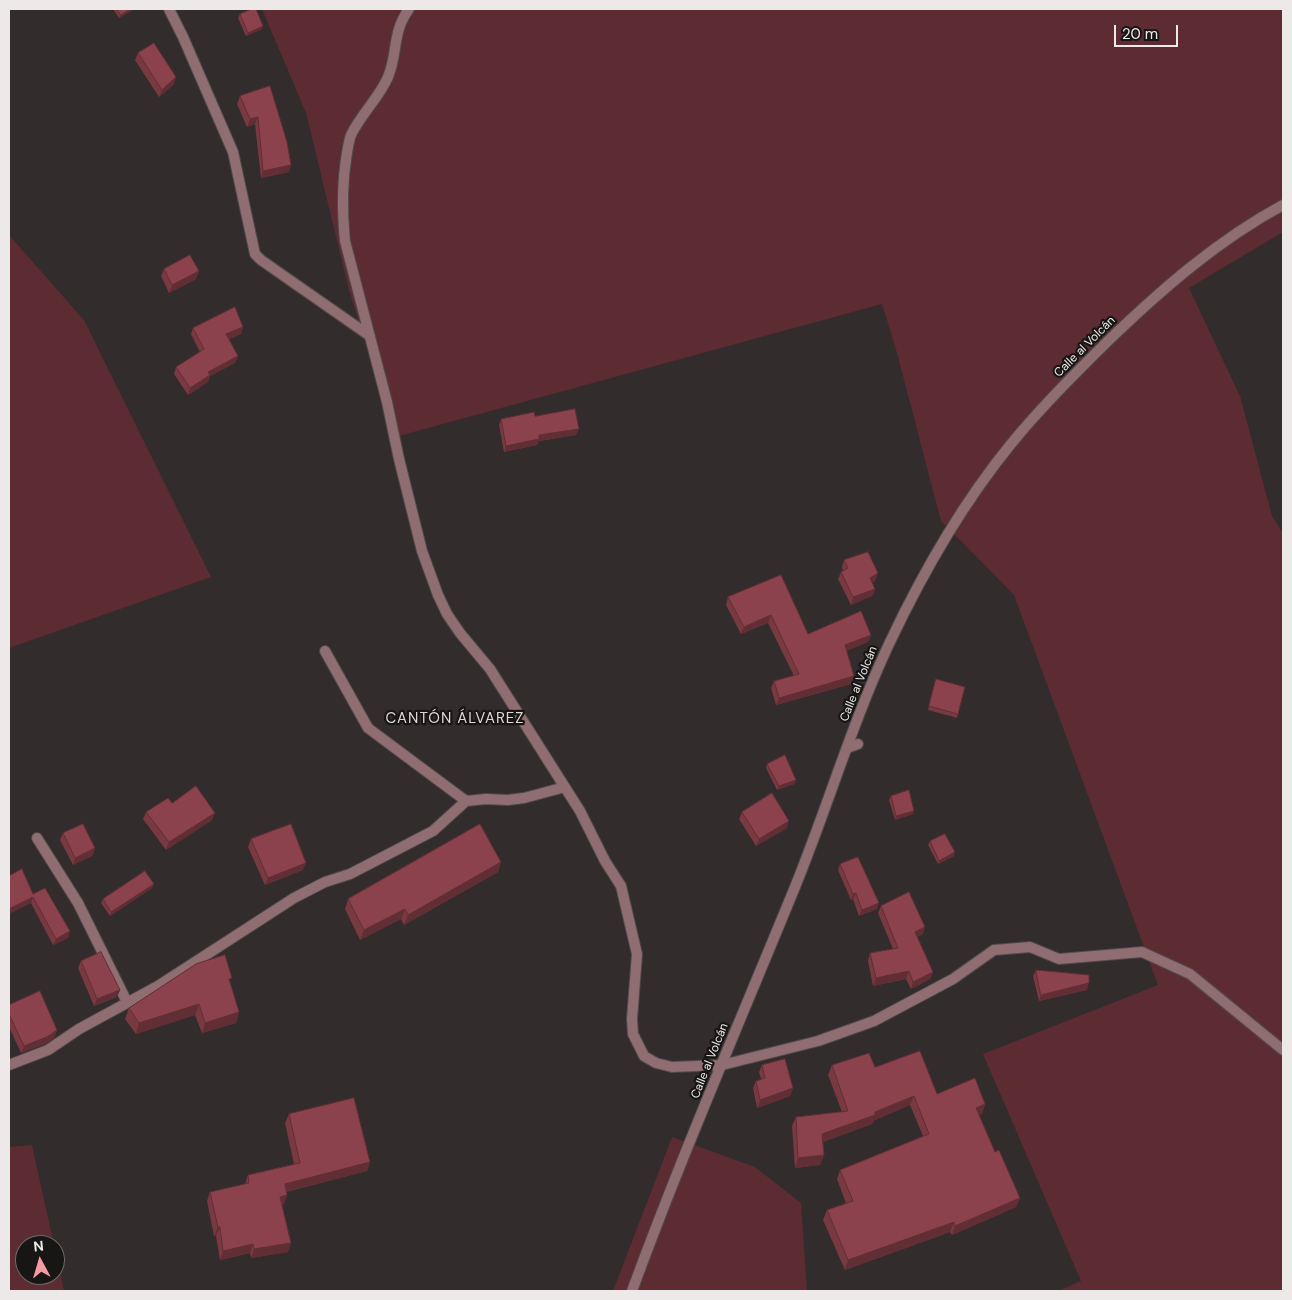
<!DOCTYPE html>
<html>
<head>
<meta charset="utf-8">
<style>
  body { margin:0 }
  #map { position:relative; width:1292px; height:1300px; overflow:hidden; background:#322c2c; font-family:"DM Sans",sans-serif }
  canvas { display:block }
  .frame { position:absolute; inset:0; border:10px solid #ede9e9; pointer-events:none }
  .north { position:absolute; left:15px; top:1235px; width:50px; height:50px; box-sizing:border-box; background:#181515; border:1px solid #6d6a6a; border-radius:50%; rotate:354deg; font-size:14px; font-weight:700; line-height:20px; text-align:center; color:#ede9e9 }
  .north::after { content:''; display:block; margin:auto; width:18px; height:22px; background:#f49aa4; clip-path:polygon(50% 0,100% 100%,50% 72%,0 100%) }
  .scale { position:absolute; left:1114px; top:25px; width:64px; height:22px; box-sizing:border-box; border:2px solid #ede9e9; border-top:0; padding-left:6px; font-size:15px; line-height:18px; white-space:nowrap; color:#ede9e9; -webkit-text-stroke:4px #181515; paint-order:stroke }
</style>
</head>
<body>
<div id="map">
<canvas width="1292" height="1300"></canvas>
<div class="frame"></div>
<div class="north">N</div>
<div class="scale">20 m</div>
</div>
<script>
const ctx = document.querySelector('canvas').getContext('2d');
ctx.lineJoin = 'round';
function fillPath(path, color) { ctx.fillStyle = color; ctx.fill(path, 'evenodd'); }
function stroke(path, color, width, dash) { ctx.strokeStyle = color; ctx.lineWidth = width; ctx.lineCap = dash ? 'butt' : 'round'; ctx.setLineDash(dash || []); ctx.stroke(path); }
function drawText(font, color, halo, rows, align = 'center') {
  ctx.font = font + ' "DM Sans",sans-serif'; ctx.lineWidth = 4.5; ctx.setLineDash([]); ctx.textBaseline = 'middle'; ctx.strokeStyle = halo; ctx.fillStyle = color; for (const [text, x, y, turn = 0] of rows) {
    ctx.save(); ctx.translate(x, y); ctx.rotate((+turn || 0) * Math.PI / 180); ctx.textAlign = isNaN(turn) ? turn : align; if (halo) ctx.strokeText(text, 0, 0); ctx.fillText(text, 0, 0); ctx.restore();
  }
}
fillPath(new Path2D(`
  M 262,9 L 1283,9 L 1283,232 L 1189,288 L 1240,396 L 1272,516 L 1283,533 L 1283,1291 L 1058,1291 L 1081,1281 L 983,1054 L 1158,985 L 1014,595 L 941,521 L 897,353 L 882,304 L 395,437 L 349,290 L 306,113 Z
  M 9,235 L 84,320 L 211,577 L 9,648 Z
  M 672,1137 L 755,1167 L 801,1203 L 807,1291 L 613,1291 Z
  M 32,1145 L 54,1245 L 25,1245 L 25,1275 L 55,1275 L 55,1250 L 64,1291 L 9,1291 L 9,1147 Z`), '#5c2c32');
const service = new Path2D(`
  M 847,748 L 858,744`);
const minor = new Path2D(`
  M 169,9 L 183,37 L 233,152 L 255,254 L 261,260 L 370,336
  M 409,9 C 392,32 398,53 388,77 C 379,98 361,114 351,135 C 349,140 348,147 347,153 C 342,182 342,212 345,241 L 387,402 L 399,459 L 422,551 L 438,595 L 447,614 L 460,633 L 490,669 L 580,811 L 605,861 L 621,886 L 637,954 L 632,1019 L 633,1034 L 644,1056 L 656,1063 L 672,1067 L 722,1065 L 818,1041 L 874,1021 L 953,979 L 994,950 L 1030,947 L 1059,959 L 1142,952 L 1190,974 L 1283,1050
  M 325,651 L 368,728 L 466,801
  M 37,838 L 78,903 L 127,1002
  M 9,1065 L 48,1050 L 79,1029 L 158,986 L 294,898 L 325,882 L 350,874 L 433,831 L 466,801 L 486,799 L 508,800 L 524,798 L 565,787`);
const tertiary = new Path2D(`
  M 632,1291 C 682,1155 740,1021 795,887 C 828,806 852,723 889,644 C 922,574 962,504 1011,444 C 1041,407 1075,374 1109,340 C 1162,289 1218,240 1283,205`);
stroke(service, '#504a4a', 12);
stroke(minor, '#504a4a', 12);
stroke(tertiary, '#504a4a', 12);
stroke(service, '#906d70', 10);
stroke(minor, '#906d70', 10);
stroke(tertiary, '#906d70', 10);
fillPath(new Path2D(`
  M 113,9 L 134,9 L 119,18 Z
  M 240,14 L 263,26 L 262,29 L 246,36 L 238,18 Z
  M 138,53 L 174,84 L 159,97 L 135,60 Z
  M 270,86 L 289,172 L 261,178 L 255,124 L 247,127 L 237,104 L 240,96 Z
  M 164,269 L 199,271 L 196,279 L 169,293 L 161,276 Z
  M 243,327 L 241,334 L 229,339 L 238,356 L 235,363 L 210,376 L 208,382 L 188,395 L 174,374 L 176,367 L 200,352 L 191,334 L 193,328 Z
  M 535,416 L 576,435 L 539,441 L 537,445 L 504,452 L 499,425 L 501,419 Z
  M 844,560 L 878,573 L 875,581 L 872,582 L 875,589 L 872,596 L 851,605 L 838,579 L 841,572 L 843,570 L 842,567 Z
  M 781,575 L 808,634 L 871,635 L 868,642 L 846,651 L 851,684 L 776,705 L 771,688 L 774,681 L 794,676 L 768,623 L 741,634 L 726,605 L 728,597 Z
  M 936,679 L 958,714 L 957,718 L 928,710 Z
  M 767,764 L 796,780 L 794,784 L 777,790 L 766,768 Z
  M 891,796 L 913,814 L 895,820 L 889,800 Z
  M 172,803 L 212,820 L 166,850 L 143,819 L 146,812 Z
  M 742,812 L 787,828 L 756,846 L 739,819 Z
  M 63,833 L 95,848 L 92,856 L 73,865 L 60,840 Z
  M 251,839 L 303,870 L 265,885 L 248,847 Z
  M 930,841 L 954,856 L 938,864 L 928,845 Z
  M 501,862 L 498,872 L 404,925 L 401,919 L 360,940 L 345,909 L 348,899 Z
  M 840,864 L 877,909 L 859,916 L 853,899 L 851,900 L 838,870 Z
  M 152,888 L 110,916 L 101,903 L 103,899 Z
  M 33,894 L 70,931 L 68,938 L 53,945 L 31,903 Z
  M 881,906 L 923,934 L 917,937 L 933,972 L 930,979 L 911,989 L 906,979 L 873,986 L 868,961 L 870,953 L 893,949 L 878,913 Z
  M 81,961 L 120,990 L 117,997 L 94,1006 L 78,968 Z
  M 1036,970 L 1087,990 L 1039,1001 L 1033,976 Z
  M 230,983 L 239,1012 L 236,1023 L 202,1033 L 195,1015 L 136,1034 L 125,1019 L 129,1008 Z
  M 9,1005 L 57,1030 L 54,1038 L 45,1044 L 21,1053 L 9,1027 Z
  M 762,1065 L 793,1088 L 790,1096 L 757,1108 L 753,1088 L 756,1081 L 761,1079 L 759,1072 Z
  M 832,1065 L 875,1067 L 937,1094 L 985,1104 L 982,1114 L 979,1115 L 995,1152 L 1020,1198 L 1016,1207 L 952,1235 L 950,1232 L 845,1270 L 823,1220 L 827,1210 L 846,1203 L 837,1179 L 840,1170 L 923,1136 L 910,1105 L 873,1121 L 872,1124 L 823,1142 L 824,1155 L 820,1165 L 795,1168 L 792,1126 L 796,1117 L 842,1112 L 828,1075 Z
  M 289,1114 L 370,1162 L 367,1171 L 286,1192 L 287,1195 L 284,1204 L 282,1205 L 288,1252 L 251,1258 L 250,1253 L 220,1260 L 216,1236 L 214,1236 L 207,1201 L 210,1192 L 245,1184 L 248,1175 L 294,1164 L 285,1123 Z`), '#783941');
fillPath(new Path2D(`
  M 130,9 L 134,9 L 119,18 L 121,15 Z
  M 263,26 L 262,29 L 246,36 L 248,33 Z
  M 176,77 L 174,84 L 159,97 L 162,90 Z
  M 258,117 L 255,124 L 247,127 L 250,119 Z
  M 291,165 L 289,172 L 261,178 L 263,171 Z
  M 199,271 L 196,279 L 169,293 L 172,285 Z
  M 243,327 L 241,334 L 224,341 L 226,334 Z
  M 238,356 L 235,363 L 210,376 L 208,382 L 188,395 L 190,388 L 208,372 Z
  M 579,429 L 576,435 L 539,441 L 537,445 L 504,452 L 506,446 L 539,435 Z
  M 878,573 L 875,581 L 867,585 L 870,578 Z
  M 875,589 L 872,596 L 851,605 L 853,597 Z
  M 771,615 L 768,623 L 741,634 L 744,627 Z
  M 871,635 L 868,642 L 842,653 L 845,645 Z
  M 854,676 L 851,684 L 776,705 L 779,698 Z
  M 796,780 L 794,784 L 777,790 L 779,786 Z
  M 914,811 L 913,814 L 895,820 L 896,816 Z
  M 215,813 L 212,820 L 166,850 L 169,842 Z
  M 789,821 L 787,828 L 756,846 L 759,839 Z
  M 95,848 L 92,856 L 73,865 L 75,858 Z
  M 955,852 L 954,856 L 938,864 L 939,861 Z
  M 501,862 L 498,872 L 404,925 L 408,915 Z
  M 306,863 L 303,870 L 265,885 L 268,878 Z
  M 154,884 L 152,888 L 110,916 L 111,912 Z
  M 856,893 L 853,899 L 851,900 L 853,894 Z
  M 33,897 L 31,903 L 9,914 L 9,909 Z
  M 879,903 L 877,909 L 859,916 L 862,910 Z
  M 405,909 L 401,919 L 360,940 L 364,930 Z
  M 925,927 L 923,934 L 912,939 L 915,932 Z
  M 70,931 L 68,938 L 53,945 L 56,939 Z
  M 909,971 L 906,979 L 873,986 L 876,978 Z
  M 933,972 L 930,979 L 911,989 L 913,982 Z
  M 1089,983 L 1087,990 L 1039,1001 L 1041,995 Z
  M 120,990 L 117,997 L 94,1006 L 97,999 Z
  M 199,1004 L 195,1015 L 136,1034 L 139,1023 Z
  M 239,1012 L 236,1023 L 202,1033 L 205,1023 Z
  M 57,1030 L 54,1038 L 45,1044 L 21,1053 L 24,1046 Z
  M 793,1088 L 790,1096 L 757,1108 L 760,1100 Z
  M 914,1096 L 910,1105 L 873,1121 L 872,1124 L 819,1143 L 822,1134 Z
  M 985,1104 L 982,1114 L 973,1118 L 976,1108 Z
  M 824,1155 L 820,1165 L 795,1168 L 798,1158 Z
  M 370,1162 L 367,1171 L 281,1193 L 285,1184 Z
  M 287,1195 L 284,1204 L 277,1206 L 280,1197 Z
  M 1020,1198 L 1016,1207 L 952,1235 L 955,1226 Z
  M 954,1222 L 950,1232 L 845,1270 L 848,1260 Z
  M 218,1227 L 220,1227 L 216,1236 L 214,1236 Z
  M 291,1243 L 288,1252 L 251,1258 L 254,1249 Z
  M 253,1244 L 250,1253 L 220,1260 L 223,1251 Z`), '#612e35');
const building = new Path2D(`
  M 117,9 L 130,9 L 121,15 Z
  M 252,9 L 256,9 L 263,26 L 248,33 L 240,14 Z
  M 154,43 L 176,77 L 162,90 L 138,53 Z
  M 270,86 L 287,142 L 291,165 L 263,171 L 258,117 L 250,119 L 240,96 Z
  M 190,255 L 199,271 L 172,285 L 164,269 Z
  M 235,307 L 243,327 L 226,334 L 238,356 L 208,372 L 210,375 L 190,388 L 176,367 L 204,349 L 193,328 Z
  M 575,409 L 579,429 L 539,435 L 539,439 L 506,446 L 501,419 L 534,412 L 535,416 Z
  M 868,552 L 878,573 L 870,578 L 875,589 L 853,597 L 841,572 L 848,568 L 844,560 Z
  M 781,575 L 808,634 L 861,611 L 871,635 L 845,645 L 854,676 L 779,698 L 774,681 L 799,674 L 771,615 L 744,627 L 728,597 Z
  M 936,679 L 965,687 L 958,714 L 929,706 Z
  M 785,755 L 796,780 L 779,786 L 767,764 Z
  M 196,786 L 215,813 L 169,842 L 146,812 L 168,798 L 172,803 Z
  M 909,790 L 914,811 L 896,816 L 891,796 Z
  M 772,793 L 789,821 L 759,839 L 742,812 Z
  M 83,824 L 95,848 L 75,858 L 63,833 Z
  M 291,824 L 306,863 L 268,878 L 251,839 Z
  M 480,824 L 501,862 L 408,915 L 405,909 L 364,930 L 348,899 Z
  M 945,834 L 955,852 L 939,861 L 930,841 Z
  M 858,857 L 879,903 L 862,910 L 856,893 L 853,894 L 840,864 Z
  M 22,869 L 33,894 L 45,888 L 70,931 L 56,939 L 33,897 L 9,909 L 9,876 Z
  M 145,871 L 154,884 L 111,912 L 103,899 Z
  M 909,892 L 925,927 L 915,932 L 933,972 L 913,982 L 909,971 L 876,978 L 870,953 L 898,948 L 881,906 Z
  M 101,952 L 120,990 L 97,999 L 81,961 Z
  M 225,955 L 232,978 L 229,979 L 239,1012 L 205,1023 L 199,1004 L 139,1023 L 129,1008 L 196,964 Z
  M 1036,970 L 1089,975 L 1089,983 L 1041,995 Z
  M 40,991 L 57,1030 L 47,1037 L 24,1046 L 9,1014 L 9,1005 Z
  M 920,1051 L 937,1094 L 975,1078 L 985,1104 L 976,1108 L 995,1152 L 999,1150 L 1020,1198 L 955,1226 L 954,1222 L 848,1260 L 827,1210 L 853,1201 L 840,1170 L 929,1134 L 914,1096 L 875,1112 L 875,1115 L 822,1134 L 824,1155 L 798,1158 L 796,1117 L 848,1111 L 832,1065 L 869,1053 L 875,1067 Z
  M 785,1059 L 793,1088 L 760,1100 L 756,1081 L 765,1078 L 762,1065 Z
  M 354,1098 L 370,1162 L 285,1184 L 287,1195 L 280,1197 L 291,1243 L 254,1249 L 253,1244 L 223,1251 L 220,1227 L 218,1227 L 210,1192 L 249,1183 L 248,1175 L 300,1163 L 289,1114 Z`);
fillPath(building, '#8b424c');
stroke(building, '#612e35', 1);
drawText('12px', '#ede9e9', '#181515', [
  ["Calle al Volcán",1085,347,-45],
  ["Calle al Volcán",859,684,-68],
  ["Calle al Volcán",710,1061,-68]
]);
ctx.letterSpacing = '1px';
drawText('15px', '#dfd6d7', '#181515', [
  ["CANTÓN ÁLVAREZ",455,719]
]);
ctx.letterSpacing = '0px';
</script>
</body>
</html>
